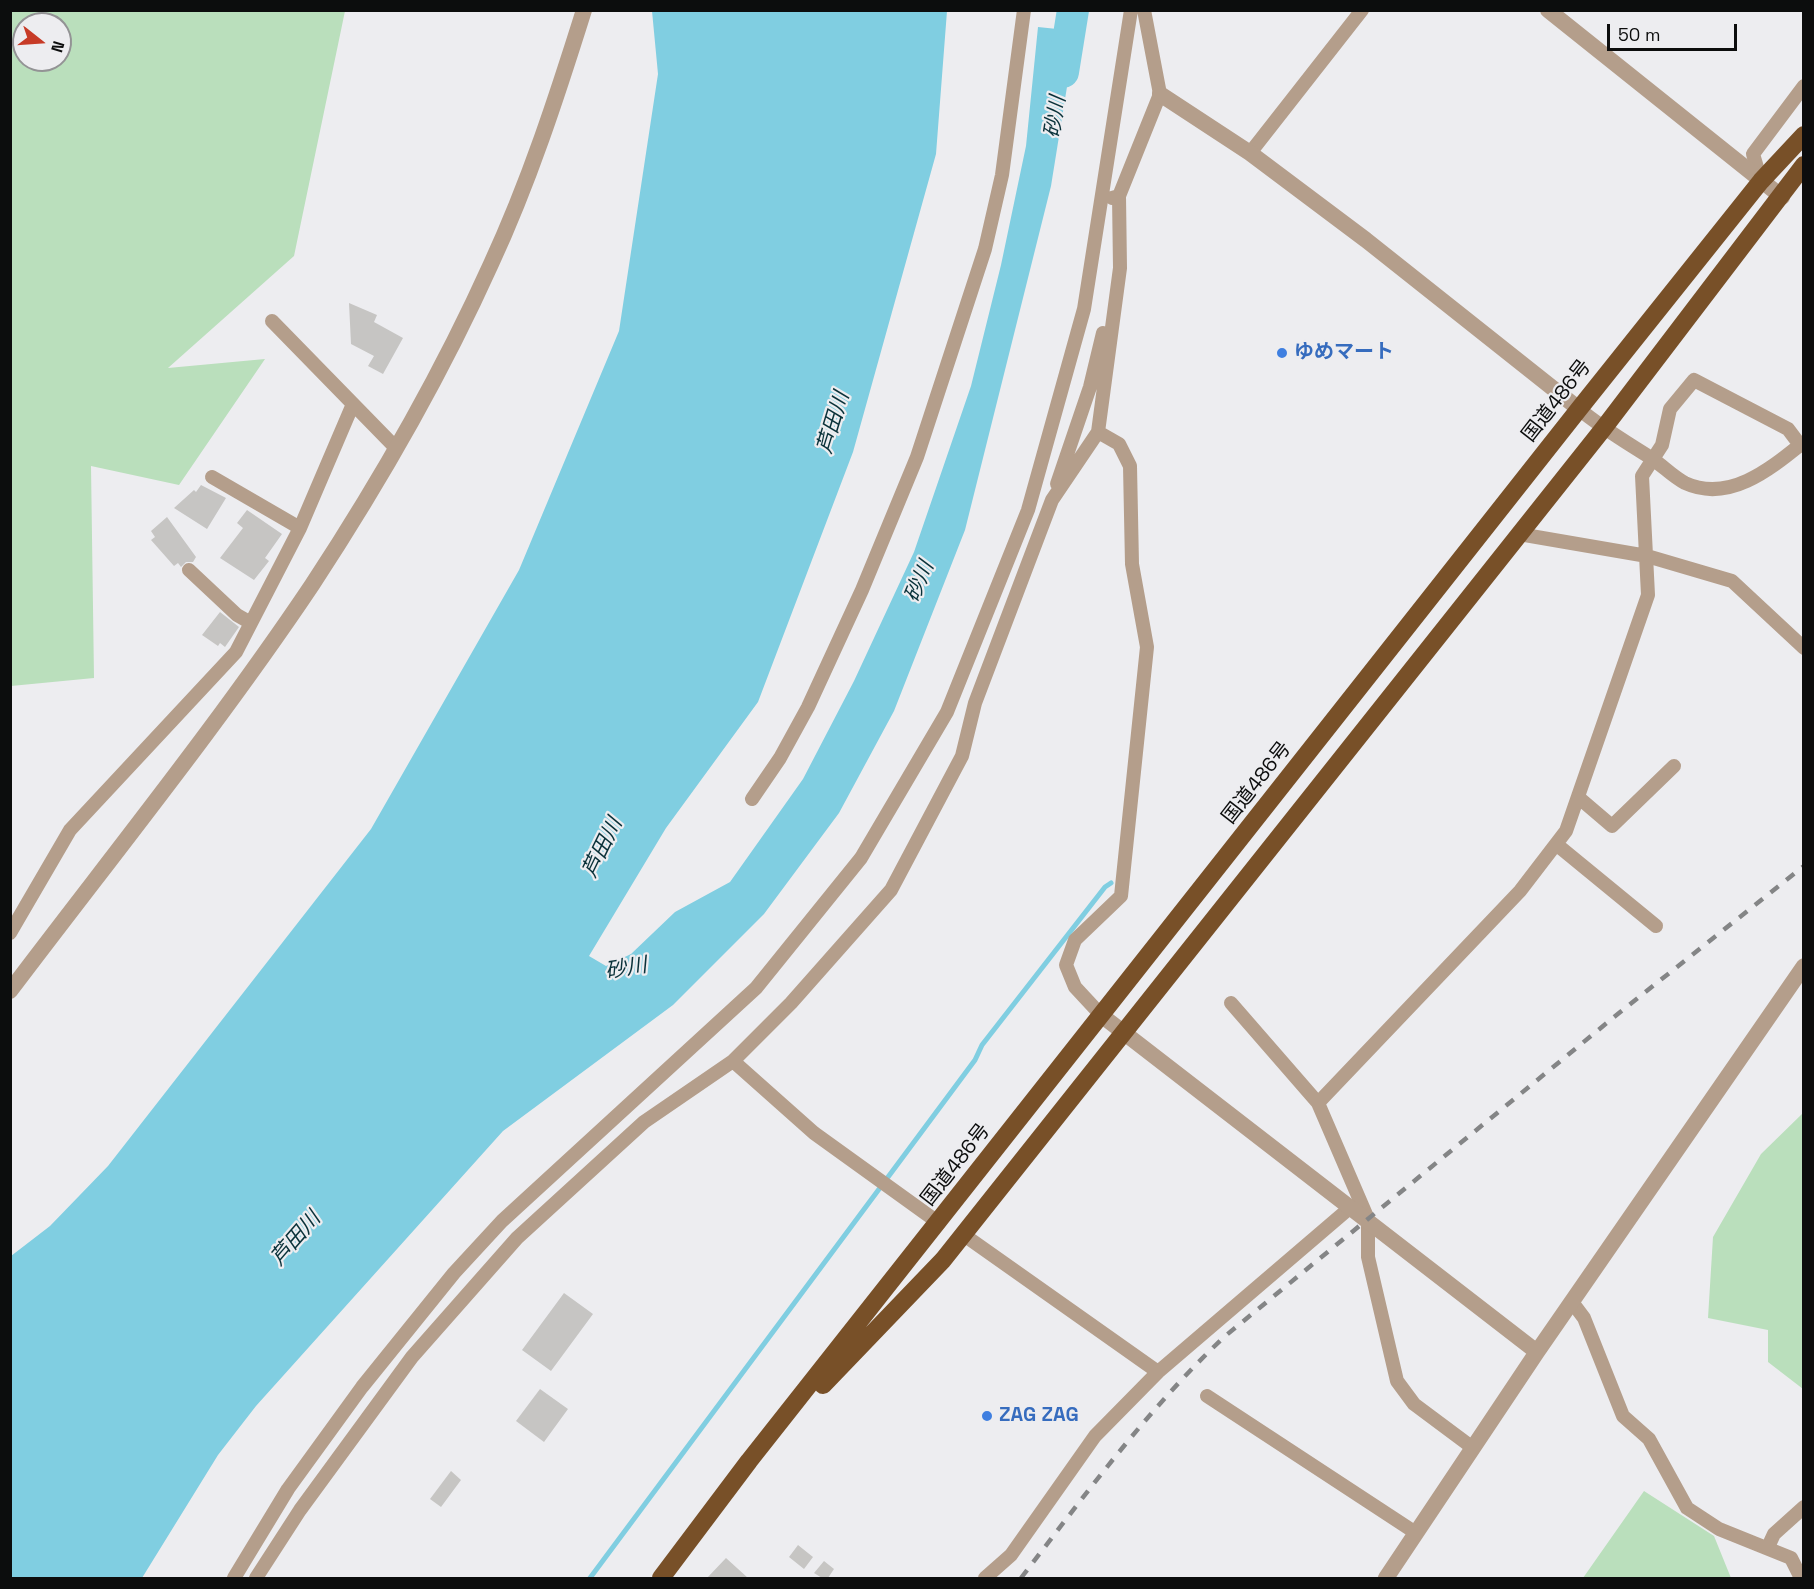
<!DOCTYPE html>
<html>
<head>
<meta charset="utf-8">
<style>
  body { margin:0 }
  #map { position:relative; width:1814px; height:1589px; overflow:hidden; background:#ededf0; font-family:"Space Grotesk",sans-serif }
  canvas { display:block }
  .frame { position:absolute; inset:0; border:12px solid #0c0d0d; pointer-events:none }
  .north { position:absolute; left:12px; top:12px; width:60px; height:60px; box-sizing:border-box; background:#ededf0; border:2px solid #939395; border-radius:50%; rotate:107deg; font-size:16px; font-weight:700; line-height:24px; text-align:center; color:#0c0d0d }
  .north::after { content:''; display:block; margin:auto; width:21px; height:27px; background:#c73b27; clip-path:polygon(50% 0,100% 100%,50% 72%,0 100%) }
  .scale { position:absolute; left:1607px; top:24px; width:130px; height:27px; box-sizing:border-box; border:3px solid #0c0d0d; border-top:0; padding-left:8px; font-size:18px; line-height:21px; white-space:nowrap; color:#0c0d0d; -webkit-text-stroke:4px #ededf0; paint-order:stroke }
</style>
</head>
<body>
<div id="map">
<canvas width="1814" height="1589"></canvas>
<div class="frame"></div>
<div class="north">N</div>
<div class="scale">50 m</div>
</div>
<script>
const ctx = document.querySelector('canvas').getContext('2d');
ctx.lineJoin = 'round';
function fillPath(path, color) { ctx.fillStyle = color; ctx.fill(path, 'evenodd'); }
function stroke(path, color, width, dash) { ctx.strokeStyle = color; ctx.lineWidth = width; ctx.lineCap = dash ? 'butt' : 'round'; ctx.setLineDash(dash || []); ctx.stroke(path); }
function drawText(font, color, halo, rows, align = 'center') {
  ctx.font = font + ' "Space Grotesk","Noto Sans JP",sans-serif'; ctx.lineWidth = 4.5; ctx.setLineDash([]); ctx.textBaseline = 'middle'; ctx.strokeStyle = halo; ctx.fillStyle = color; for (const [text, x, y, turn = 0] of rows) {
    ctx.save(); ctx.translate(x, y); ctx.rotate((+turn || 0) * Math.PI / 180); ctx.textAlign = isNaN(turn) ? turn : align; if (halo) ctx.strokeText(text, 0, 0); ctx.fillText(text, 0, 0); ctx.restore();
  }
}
fillPath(new Path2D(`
  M 11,10 L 345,11 L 294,256 L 168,368 L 265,359 L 179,485 L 91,466 L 94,678 L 11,686 ZM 24,24 L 60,24 L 60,60 L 24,60 Z
  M 1803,1113 L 1803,1389 L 1768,1362 L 1768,1330 L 1708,1318 L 1713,1237 L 1761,1154 Z
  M 1644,1491 L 1714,1536 L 1731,1578 L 1583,1578 Z`), '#badfbc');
fillPath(new Path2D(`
  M 652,11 L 947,11 L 936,154 L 853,452 L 758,702 L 666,828 L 589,956 L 606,966 L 631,954 L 675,912 L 730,882 L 803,779 L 854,681 L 914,552 L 971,386 L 1001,265 L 1026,146 L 1038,27 L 1076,31 L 1051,186 L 965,530 L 894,711 L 839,813 L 764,914 L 673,1005 L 503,1131 L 256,1406 L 218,1455 L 142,1578 L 11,1578 L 11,1256 L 50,1226 L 108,1166 L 371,829 L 519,570 L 619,331 L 658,74 Z`), '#80cee1');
stroke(new Path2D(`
  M 590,1578 L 975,1060 L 982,1045 L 1105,887 L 1111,883`), '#80cee1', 5);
stroke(new Path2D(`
  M 1063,72 L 1073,10`), '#80cee1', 32);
fillPath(new Path2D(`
  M 349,303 L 377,315 L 374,322 L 403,338 L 383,374 L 368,366 L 374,356 L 351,344 Z
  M 201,485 L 226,498 L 207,529 L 174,508 L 194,490 L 196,492 Z
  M 247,510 L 282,534 L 265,558 L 269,561 L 254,580 L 220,558 L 243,528 L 237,523 Z
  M 167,517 L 196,557 L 193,562 L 186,562 L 181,567 L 178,563 L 174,566 L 151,540 L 155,537 L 151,531 Z
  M 220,612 L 239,627 L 225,647 L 220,643 L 218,646 L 202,635 Z
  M 564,1293 L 593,1314 L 551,1371 L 522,1350 Z
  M 540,1389 L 568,1409 L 544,1442 L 516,1421 Z
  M 451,1471 L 461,1480 L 441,1507 L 430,1499 Z
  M 798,1545 L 813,1557 L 804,1569 L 789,1557 Z
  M 726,1558 L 748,1578 L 707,1578 Z
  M 824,1561 L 834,1569 L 828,1578 L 822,1578 L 814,1573 Z`), '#c6c5c3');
stroke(new Path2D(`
  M 1250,153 L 1362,10
  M 1761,181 L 1753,154 L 1804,86
  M 1112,198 L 1119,196 L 1160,94 L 1144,10
  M 272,321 L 396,448
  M 1579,409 C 1602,428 1626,442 1651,458 C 1662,465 1673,477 1685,483 C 1728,503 1769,470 1800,445 L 1804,446
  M 1098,432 L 1119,444 L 1130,466 L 1132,564 L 1147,647 L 1121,896 L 1075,940 L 1066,965 L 1075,987 L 1101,1015
  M 212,477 L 300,528
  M 1057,484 L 1090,387 L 1103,333
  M 1519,534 L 1647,556 L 1732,581 L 1804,648
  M 189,570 L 237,615 L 251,623
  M 1578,797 L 1612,826 L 1674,766
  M 752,799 L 780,758 L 808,707 L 862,590 L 917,457 L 985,249 L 1002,175 L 1024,10
  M 1556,844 L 1656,926
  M 10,933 L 70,830 L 236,652 L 300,528 L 353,404
  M 1231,1003 L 1318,1103 L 1368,1219 L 1368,1257 L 1397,1381 L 1414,1404 L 1473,1448
  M 733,1061 L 814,1133 L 939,1223
  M 1318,1103 L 1520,891 L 1566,831 L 1648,595 L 1642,476 L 1662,445 L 1670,409 L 1694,380 L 1788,429 L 1800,445
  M 964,1235 L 1158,1372
  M 1572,1302 L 1584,1318 L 1623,1416 L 1649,1439 L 1687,1508 L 1719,1529 L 1791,1558 L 1801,1578
  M 1207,1396 L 1416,1533
  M 1768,1547 L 1774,1534 L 1804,1507
  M 234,1578 L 288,1489 L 362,1387 L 454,1273 L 502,1221 L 756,988 L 861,858 L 947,712 L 1028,510 L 1084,309 L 1131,10
  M 256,1578 L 300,1510 L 412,1357 L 517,1238 L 644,1122 L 733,1061 L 791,1003 L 891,890 L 962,756 L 975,703 L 1052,500 L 1098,432 L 1120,268 L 1119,196
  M 985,1578 L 1011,1555 L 1095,1436 L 1158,1372 L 1352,1206`), '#b49e8b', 14);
stroke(new Path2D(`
  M 1548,10 L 1782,197
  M 1160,94 L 1250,153 L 1366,240 L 1579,409
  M 10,991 C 112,856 218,725 312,585 C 379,483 441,375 491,264 C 529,182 557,96 584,10
  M 1101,1015 L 1537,1352
  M 1386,1578 L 1537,1352 L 1804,966`), '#b49e8b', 16);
stroke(new Path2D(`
  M 823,1385 L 943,1260 L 1603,429 L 1804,165
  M 661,1578 L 749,1461 L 1579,409 L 1761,181 L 1804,135`), '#785028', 18);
stroke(new Path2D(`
  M 1021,1578 C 1085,1495 1147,1410 1224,1337 L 1619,1013 L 1804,866`), '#848586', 4.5, [10, 10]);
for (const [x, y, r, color] of [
  [1282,353,6,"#3f7fe0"],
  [987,1416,6,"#3f7fe0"]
]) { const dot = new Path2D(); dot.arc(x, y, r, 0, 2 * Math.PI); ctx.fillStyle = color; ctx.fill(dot); stroke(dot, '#ededf0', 2); }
drawText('bold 20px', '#366cbe', '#ededf0', [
  ["ゆめマート",1294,353],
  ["ZAG ZAG",999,1416]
], 'left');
drawText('20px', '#0c0d0d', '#ededf0', [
  ["国道486号",1557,401,-52],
  ["国道486号",1257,783,-52],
  ["国道486号",956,1165,-52]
]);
drawText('italic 21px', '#093139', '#ededf0', [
  ["砂川",1056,117,-81],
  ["芦田川",834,423,-73],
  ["砂川",920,582,-67],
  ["芦田川",603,848,-64],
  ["砂川",626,969,-9],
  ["芦田川",296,1239,-49]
]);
</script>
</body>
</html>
